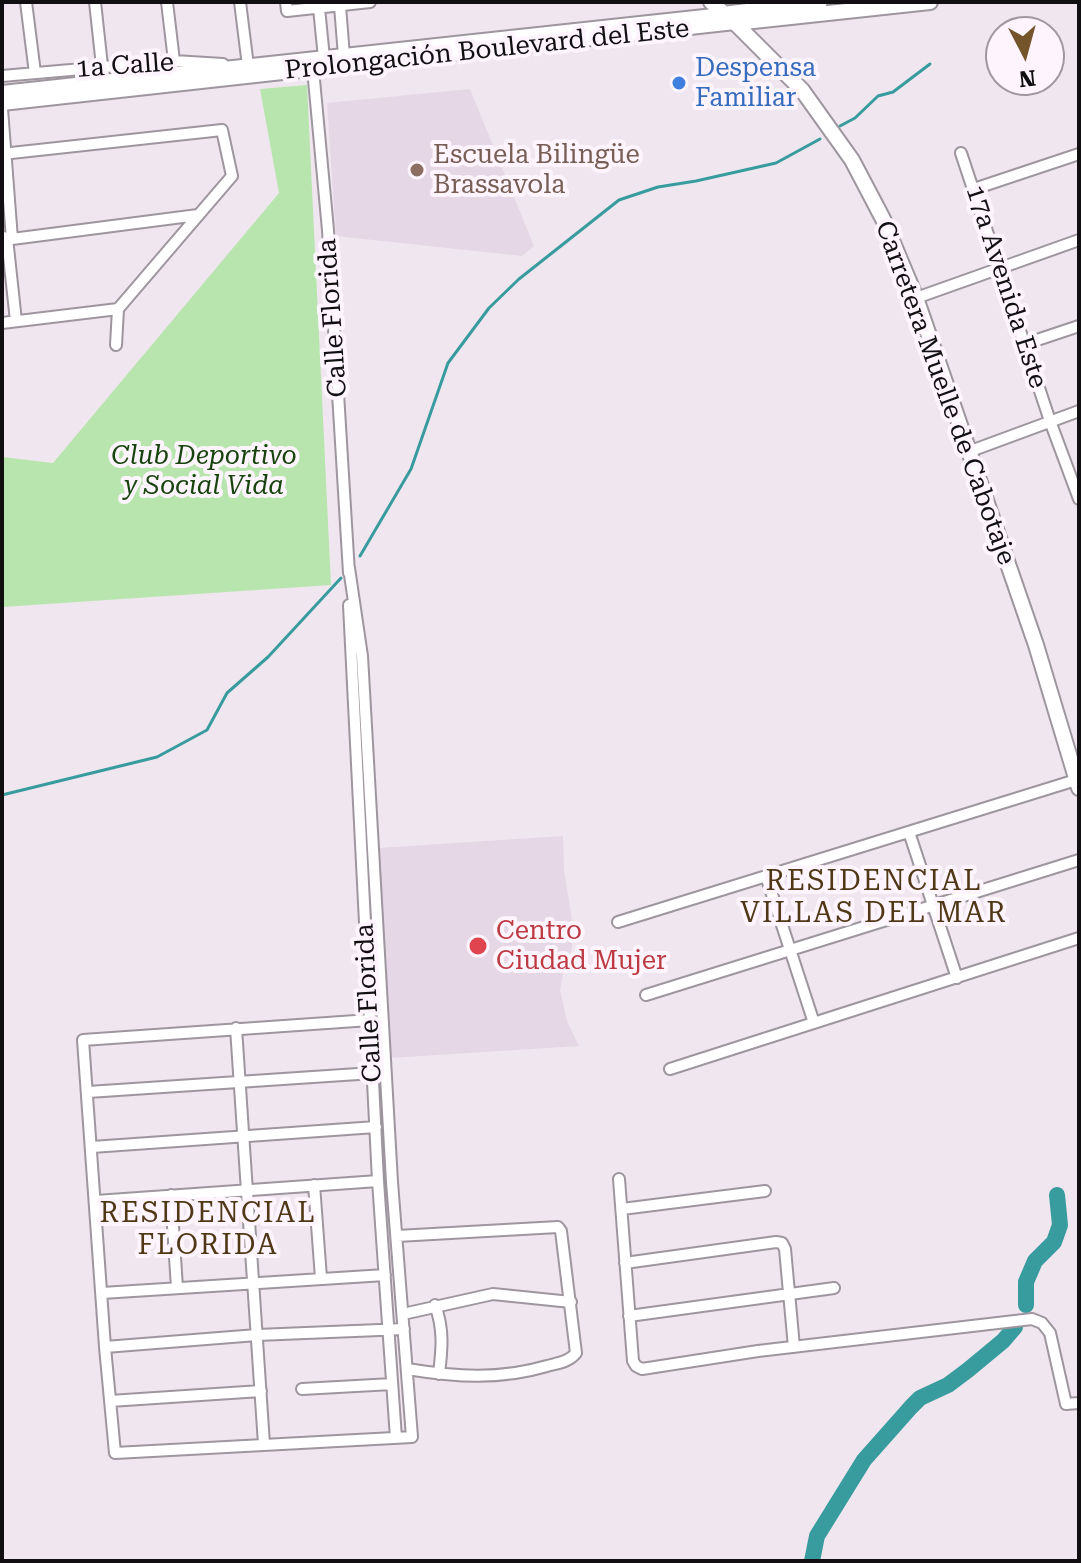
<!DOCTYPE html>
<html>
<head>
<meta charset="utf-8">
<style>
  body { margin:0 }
  #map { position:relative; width:1081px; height:1563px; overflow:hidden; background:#f0e6ef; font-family:"Roboto Serif",serif }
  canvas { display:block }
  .frame { position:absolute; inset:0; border:4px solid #120f12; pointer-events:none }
  .north { position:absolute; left:985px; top:16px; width:80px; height:80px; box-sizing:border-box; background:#fdf4fd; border:2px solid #9f989f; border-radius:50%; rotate:174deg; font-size:22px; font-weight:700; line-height:32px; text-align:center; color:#120f12 }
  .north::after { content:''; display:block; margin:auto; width:28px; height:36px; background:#74542a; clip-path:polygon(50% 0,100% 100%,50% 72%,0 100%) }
</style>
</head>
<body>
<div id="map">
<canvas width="1081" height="1563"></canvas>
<div class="frame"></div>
<div class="north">N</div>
</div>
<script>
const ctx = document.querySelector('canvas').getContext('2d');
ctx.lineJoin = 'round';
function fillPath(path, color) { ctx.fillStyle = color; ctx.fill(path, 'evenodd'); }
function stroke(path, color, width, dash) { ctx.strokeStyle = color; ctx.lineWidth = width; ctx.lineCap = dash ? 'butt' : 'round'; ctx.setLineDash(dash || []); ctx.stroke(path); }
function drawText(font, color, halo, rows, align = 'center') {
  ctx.font = font + ' "Roboto Serif",serif'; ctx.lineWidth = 8; ctx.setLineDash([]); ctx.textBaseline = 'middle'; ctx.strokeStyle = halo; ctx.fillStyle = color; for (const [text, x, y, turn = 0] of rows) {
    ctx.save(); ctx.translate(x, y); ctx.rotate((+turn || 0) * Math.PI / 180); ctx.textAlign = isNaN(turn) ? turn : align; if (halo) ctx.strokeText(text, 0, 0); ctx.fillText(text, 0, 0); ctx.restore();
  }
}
fillPath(new Path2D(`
  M 470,89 L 534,246 L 522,256 L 336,236 L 327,103 Z
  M 563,836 L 564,869 L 574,932 L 570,961 L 563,973 L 560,990 L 567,1021 L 579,1046 L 390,1058 L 378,848 Z`), '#e6d7e6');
fillPath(new Path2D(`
  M 307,85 L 331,585 L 2,607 L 2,457 L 53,463 L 279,193 L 260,89 Z`), '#b7e5ad');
stroke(new Path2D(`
  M 840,126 L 855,118 L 878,96 L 893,92 L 930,64
  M 360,556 L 411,469 L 448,363 L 489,308 L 519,279 L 619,200 L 658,187 L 696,181 L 776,163 L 820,139
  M 2,795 L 157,757 L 207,730 L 227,693 L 268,657 L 341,578`), '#389c9e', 3);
stroke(new Path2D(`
  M 1026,1305 L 1026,1282 L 1035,1261 L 1054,1242 L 1060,1225 L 1057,1195
  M 812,1561 L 817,1536 L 864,1460 L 911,1407 L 920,1398 L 948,1385 L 968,1370 L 1003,1341 L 1015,1327`), '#389c9e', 16);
const minor = new Path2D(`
  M 26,2 L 35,73
  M 95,2 L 102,66
  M 167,2 L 174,61
  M 240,2 L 248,66 L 243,66
  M 286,2 L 287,11 L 370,2
  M 340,6 L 344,56
  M 319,8 L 324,58
  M 313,69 L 328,230 L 349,573
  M 2,76 L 174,61 L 223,64
  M 2,109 L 12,239
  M 961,153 L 1050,421 L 1079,499
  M 2,154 L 222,130 L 232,176 L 118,309 L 116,345
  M 974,189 L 1079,154
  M 2,237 L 12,239 L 198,215
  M 7,238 L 16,321
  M 916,298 L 1079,240
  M 2,323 L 118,309
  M 1025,344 L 1079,326
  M 968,452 L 1079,411
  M 349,568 L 362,656 L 392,1182 L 412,1437 L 115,1453 L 105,1347 L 83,1040 L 370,1020
  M 349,605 L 378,1181 L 396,1438
  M 909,832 L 957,978
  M 766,876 L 814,1023
  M 618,922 L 1076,780
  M 646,995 L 1079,860
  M 236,1028 L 264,1444
  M 670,1069 L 1079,938
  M 88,1092 L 373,1073
  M 92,1147 L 376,1127
  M 619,1179 L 633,1361 L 636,1366 L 642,1369 L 758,1351 L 1032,1319 L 1042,1323 L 1050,1333 L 1066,1404 L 1079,1403
  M 314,1185 L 321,1278
  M 171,1195 L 177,1288
  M 96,1201 L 378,1181
  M 622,1209 L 765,1191
  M 397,1236 L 558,1227 L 561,1231 L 576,1353 C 569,1362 558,1363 547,1366 C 500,1380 456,1377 407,1369
  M 625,1263 L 776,1242 L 782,1243 L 785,1249 L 794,1347
  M 102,1293 L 385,1275
  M 435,1305 C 444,1329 442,1349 439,1374
  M 403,1314 L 493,1294 L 571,1302
  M 629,1316 L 834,1288
  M 105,1347 L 257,1335 L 404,1329
  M 302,1389 L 392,1384
  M 110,1401 L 261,1391`);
const tertiary = new Path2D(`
  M 2,92 L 723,14
  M 2,104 L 735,23`);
const secondary = new Path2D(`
  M 711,2 L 735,23 L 802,90 L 852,160 L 883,219 L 916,298 L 1036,645 L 1079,788
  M 723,14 L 820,2
  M 735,23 L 930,2`);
stroke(minor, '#9e969e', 14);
stroke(tertiary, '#9e969e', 16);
stroke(secondary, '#9e969e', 18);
stroke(minor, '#fff', 10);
stroke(tertiary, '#fff', 12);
stroke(secondary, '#fff', 14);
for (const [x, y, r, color] of [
  [679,83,8,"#3f7fe0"],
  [417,170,8,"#8d6e63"],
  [478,946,10,"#e0444e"]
]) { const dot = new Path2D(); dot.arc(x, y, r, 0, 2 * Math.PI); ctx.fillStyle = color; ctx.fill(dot); stroke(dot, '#fdf4fd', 3); }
drawText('26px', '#120f12', '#fdf4fd', [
  ["Prolongación Boulevard del Este",487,50,-6],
  ["1a Calle",125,66,-4],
  ["17a Avenida Este",1006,287,72],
  ["Calle Florida",333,318,-94],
  ["Carretera Muelle de Cabotaje",945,393,70],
  ["Calle Florida",369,1003,-93]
]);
drawText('26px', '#366cbe', '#fdf4fd', [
  ["Despensa",695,68],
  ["Familiar",695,98]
], 'left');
drawText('26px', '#785e54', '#fdf4fd', [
  ["Escuela Bilingüe",433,155],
  ["Brassavola",433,185]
], 'left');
drawText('italic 26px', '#17440d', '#fdf4fd', [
  ["Club Deportivo",204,456],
  ["y Social Vida",204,486]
]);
drawText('26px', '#be3a42', '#fdf4fd', [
  ["Centro",496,931],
  ["Ciudad Mujer",496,961]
], 'left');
ctx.letterSpacing = '2px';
drawText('28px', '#503715', '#fdf4fd', [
  ["RESIDENCIAL",874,882],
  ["VILLAS DEL MAR",874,914],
  ["RESIDENCIAL",208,1214],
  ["FLORIDA",208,1246]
]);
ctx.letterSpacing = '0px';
</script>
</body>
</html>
